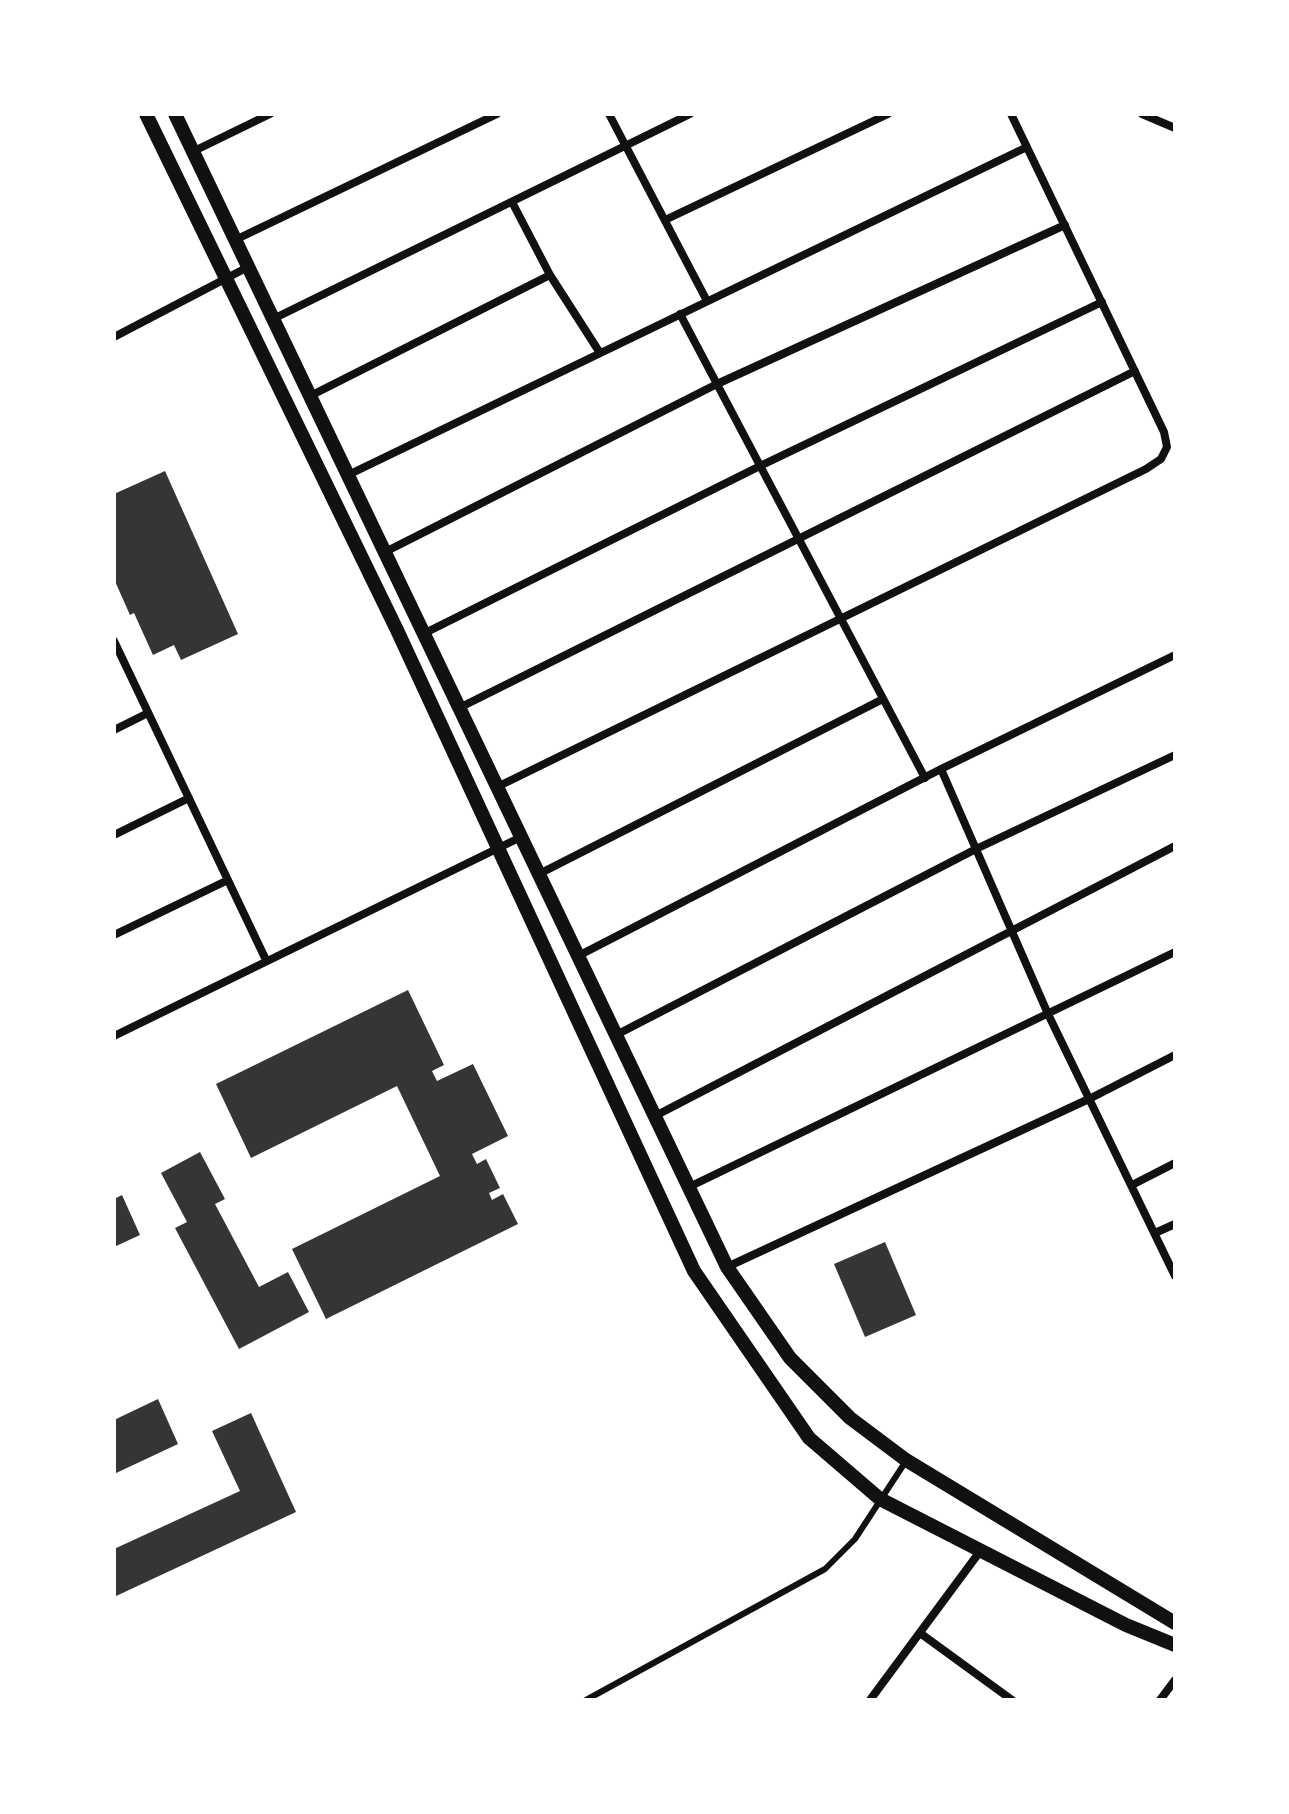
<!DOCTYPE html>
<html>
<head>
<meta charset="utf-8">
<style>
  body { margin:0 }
  #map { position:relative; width:1289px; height:1814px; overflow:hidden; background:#fff; font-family:"Work Sans",sans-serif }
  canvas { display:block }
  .frame { position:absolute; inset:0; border:116px solid #fff; pointer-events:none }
</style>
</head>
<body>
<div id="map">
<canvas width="1289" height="1814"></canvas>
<div class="frame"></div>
</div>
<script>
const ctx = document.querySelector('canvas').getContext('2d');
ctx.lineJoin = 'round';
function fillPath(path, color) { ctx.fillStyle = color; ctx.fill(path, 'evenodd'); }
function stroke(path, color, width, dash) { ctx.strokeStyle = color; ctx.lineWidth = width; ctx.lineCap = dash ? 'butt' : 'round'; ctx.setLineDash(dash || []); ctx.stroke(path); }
fillPath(new Path2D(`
  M 165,471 L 238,634 L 181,660 L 174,645 L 153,655 L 134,613 L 130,615 L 114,579 L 114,494 Z
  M 408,990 L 444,1065 L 432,1071 L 437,1081 L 473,1064 L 508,1136 L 472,1154 L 477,1164 L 486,1159 L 500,1188 L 489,1193 L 492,1200 L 503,1194 L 518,1224 L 326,1319 L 292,1249 L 440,1176 L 397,1086 L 251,1158 L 216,1084 Z
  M 200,1152 L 225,1199 L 215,1204 L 259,1287 L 288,1272 L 309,1312 L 239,1349 L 175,1228 L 187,1222 L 161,1173 Z
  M 122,1195 L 140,1235 L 114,1247 L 114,1199 Z
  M 885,1242 L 916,1315 L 865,1337 L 834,1264 Z
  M 158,1399 L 178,1444 L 114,1474 L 114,1420 Z
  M 251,1413 L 296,1512 L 114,1597 L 114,1549 L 240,1491 L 212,1431 Z`), '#353535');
stroke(new Path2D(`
  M 586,1700 L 825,1569 L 855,1539 L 906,1461`), '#111', 6);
stroke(new Path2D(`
  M 609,114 L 707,301
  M 1142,114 L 1175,128
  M 192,152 L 270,114
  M 512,202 L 550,275 L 600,353
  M 665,220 L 888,114
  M 235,240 L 497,114
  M 680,314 L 925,778
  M 273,319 L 690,114
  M 114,337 L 248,267
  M 310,396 L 550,275
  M 348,475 L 1027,147
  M 385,552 L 717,384 L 1065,225
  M 423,634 L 760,466 L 1102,302
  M 114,641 L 266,960
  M 1175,655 L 941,769 L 1048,1014 L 1175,1276
  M 459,708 L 1135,371
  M 114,730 L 148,713
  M 497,787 L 1146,469 L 1161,459 L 1167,447 L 1164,432 L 1011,114
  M 114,835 L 189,798
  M 539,874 L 883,699
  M 114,935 L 228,880
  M 578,956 L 941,769
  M 616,1035 L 976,849 L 1175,755
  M 114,1036 L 521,837
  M 655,1116 L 1175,846
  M 1132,1185 L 1175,1163
  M 689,1187 L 1175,952
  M 1155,1233 L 1175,1224
  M 727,1267 L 1091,1098 L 1175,1055
  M 920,1633 L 1012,1700
  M 870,1700 L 981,1550
  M 1160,1700 L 1175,1680`), '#111', 8);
stroke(new Path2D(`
  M 146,114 L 397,630 L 694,1271 L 809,1438 L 880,1499 L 1126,1625 L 1175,1645
  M 175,114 L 727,1267 L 790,1358 L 850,1418 L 906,1460 L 1175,1623`), '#111', 14);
</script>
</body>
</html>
